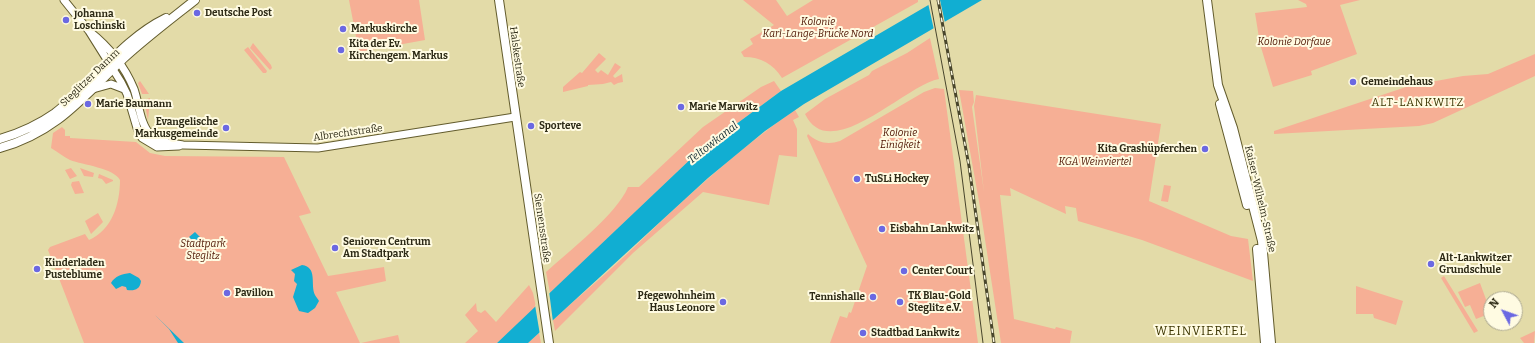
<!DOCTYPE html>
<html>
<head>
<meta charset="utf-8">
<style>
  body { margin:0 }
  #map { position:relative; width:1535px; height:343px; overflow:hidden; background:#e3dba8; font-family:Bitter,serif }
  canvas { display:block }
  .north { position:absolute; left:1483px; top:291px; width:40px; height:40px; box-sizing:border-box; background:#fffbe2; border:1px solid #aba790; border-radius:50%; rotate:311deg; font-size:11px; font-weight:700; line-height:16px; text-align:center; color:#2d2a16 }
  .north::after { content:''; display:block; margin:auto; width:14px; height:18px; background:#6b68e2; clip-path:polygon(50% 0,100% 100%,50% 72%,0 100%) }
</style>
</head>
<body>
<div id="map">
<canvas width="1535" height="343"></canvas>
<div class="north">N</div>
</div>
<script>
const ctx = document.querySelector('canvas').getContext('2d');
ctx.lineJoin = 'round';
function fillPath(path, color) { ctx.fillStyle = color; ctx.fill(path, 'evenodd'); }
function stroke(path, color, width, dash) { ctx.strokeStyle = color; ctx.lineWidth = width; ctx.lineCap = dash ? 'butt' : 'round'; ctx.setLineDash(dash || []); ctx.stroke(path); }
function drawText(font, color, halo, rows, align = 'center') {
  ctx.font = font + ' Bitter,serif'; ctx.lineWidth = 4; ctx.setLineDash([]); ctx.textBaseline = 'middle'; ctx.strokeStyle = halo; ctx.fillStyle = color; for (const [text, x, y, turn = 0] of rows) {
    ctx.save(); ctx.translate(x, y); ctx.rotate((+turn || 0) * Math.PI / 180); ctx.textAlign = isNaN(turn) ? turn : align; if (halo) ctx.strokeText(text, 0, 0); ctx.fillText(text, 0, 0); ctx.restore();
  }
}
fillPath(new Path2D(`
  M 349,0 L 419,0 L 425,40 L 359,52 Z
  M 743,0 L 776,0 L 787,16 L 813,0 L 918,0 L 918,2 L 782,78 C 773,64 761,57 744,57 L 741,52 L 753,44 L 750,39 L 774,25 Z
  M 1298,0 L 1360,0 L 1340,5 L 1357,54 L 1311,71 L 1312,75 L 1273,87 L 1260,44 L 1255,13 L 1307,7 L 1306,4 Z
  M 930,38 L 939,79 C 905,85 830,166 805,114 L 825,99 L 869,75 L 872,71 L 907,53 Z
  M 253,43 L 271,65 L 272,68 L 270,70 L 250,48 Z
  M 248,47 L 267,71 L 266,73 L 263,73 L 244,50 Z
  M 599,53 L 606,59 L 595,70 L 598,73 L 601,70 L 608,75 L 615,63 L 621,67 L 613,76 L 615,78 L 622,74 L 623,82 L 618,83 L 614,85 L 611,82 L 603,84 L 588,85 L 588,86 L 563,92 L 563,87 L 580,72 L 582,73 Z
  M 1535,54 L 1535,76 L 1433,123 L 1419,126 L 1274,134 L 1274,131 L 1409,86 L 1463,76 L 1488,74 Z
  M 121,73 L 134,97 L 142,127 L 160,145 L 146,137 L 142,133 L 119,75 Z
  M 140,81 L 149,94 L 142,94 L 138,83 Z
  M 774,81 L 781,91 L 697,153 L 550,293 L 546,272 C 569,251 617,214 628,187 L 639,187 L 703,127 L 761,87 Z
  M 935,88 L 944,89 L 978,343 L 830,343 L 840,316 L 847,318 L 849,312 L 851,313 L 867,266 L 807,136 L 808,134 C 818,143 828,145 840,141 L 924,92 Z
  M 959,90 L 973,91 L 974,102 L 972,107 L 984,192 L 974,106 L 976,95 L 1161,124 L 1149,201 L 1231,236 L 1248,239 L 1253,281 L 1142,240 L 1078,221 L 1076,208 L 1065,206 L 1066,214 L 1010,188 L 1011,196 L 1000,195 L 1014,319 L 1055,329 L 1056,327 L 1072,331 L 1070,343 L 1001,343 L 980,207 Z
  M 150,98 L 148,120 L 144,100 Z
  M 795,110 L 799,117 L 793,120 L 797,129 L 797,157 L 779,155 L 769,205 L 703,192 L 633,253 L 555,331 L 553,320 C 578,297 604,276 628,253 C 681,202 734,152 795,110 Z
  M 62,127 L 65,130 L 65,136 L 70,136 L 70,138 L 136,142 L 150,153 L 165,156 L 284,157 L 311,213 L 299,216 L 328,276 L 384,267 L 386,281 L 336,292 L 360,343 L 84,343 L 48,250 L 50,247 L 85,234 L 89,240 C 112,230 120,204 120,180 C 114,168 83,165 70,160 C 64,157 58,152 51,148 L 53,133 Z
  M 71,168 L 77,176 L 70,179 L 65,170 Z
  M 80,168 L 94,173 L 93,177 L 84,176 Z
  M 99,174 L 113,180 L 113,181 L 106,184 L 102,179 L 98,178 Z
  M 79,181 L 84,193 L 75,194 L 71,185 L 72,182 Z
  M 1164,185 L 1171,186 L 1168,202 L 1161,201 Z
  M 98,213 L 103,222 L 91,234 L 85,221 Z
  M 1444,276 L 1478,331 L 1474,333 L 1441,278 Z
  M 1480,283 L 1491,313 L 1476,319 L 1470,305 L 1465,307 L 1458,292 Z
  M 529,285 L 533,293 L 536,307 L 497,343 L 465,343 L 478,331 L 465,315 L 476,303 L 477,311 L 481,313 L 485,310 L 496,322 Z
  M 1356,286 L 1403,301 L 1396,325 L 1374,318 L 1373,314 L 1356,314 Z
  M 1535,331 L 1534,343 L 1524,343 L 1520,338 Z
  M 539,333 L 541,343 L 528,343 Z
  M 398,335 L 400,343 L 361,343 Z`), '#f6af95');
fillPath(new Path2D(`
  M 937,0 L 982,0 L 804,104 L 765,131 L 708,178 L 528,343 L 497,343 L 697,153 L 781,91 Z
  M 195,232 L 205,242 L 199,247 L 189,237 Z
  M 302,265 C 318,267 310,285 315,295 C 316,297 318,299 319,301 L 315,308 L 308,313 L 299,311 L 293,297 L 297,284 L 294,281 L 295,274 L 291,270 Z
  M 130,273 L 139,278 L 141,281 C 140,290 134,291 127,290 L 126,287 L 122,286 L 116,289 L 111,283 C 115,276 122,274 130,273 Z
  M 155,315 L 184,343 L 178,343 L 169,329 Z`), '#11aed2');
fillPath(new Path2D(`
  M 933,0 L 940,0 L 945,23 L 934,30 L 928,3 Z
  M 549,291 L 553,322 L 540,335 L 535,305 Z`), '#e3dba8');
const tertiary = new Path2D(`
  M 64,0 L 89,31 L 121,82 L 127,94 L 137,128 L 142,138 L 157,147 L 179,146
  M 89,31 C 108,46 125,67 134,89 C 139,103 140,125 151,135 C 159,143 172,143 183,145 L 318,148 L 515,117
  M 93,89 L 111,84 L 124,89`);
const secondary = new Path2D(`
  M 499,0 L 549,343
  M 1207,0 L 1218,85 L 1233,128 L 1262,241 L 1271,343
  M 1220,104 L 1247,205
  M 0,139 C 20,133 38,125 55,113 C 94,83 121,40 166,18
  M 0,148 C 57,132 83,97 124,58 C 147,37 171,19 195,0
  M 1257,249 L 1265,343`);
stroke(tertiary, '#635c2d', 9);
stroke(secondary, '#635c2d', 10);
stroke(tertiary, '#fff', 7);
stroke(secondary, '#fff', 8);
stroke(new Path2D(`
  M 930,0 L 960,161 L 983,343`), '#48452c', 1);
const rail = new Path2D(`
  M 938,0 L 969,166 L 994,343`);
stroke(rail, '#48452c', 3);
stroke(rail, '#fffbe2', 1.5, [4.5]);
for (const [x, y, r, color] of [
  [197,13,4,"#6b68e2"],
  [66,20,4,"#6b68e2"],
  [343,29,4,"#6b68e2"],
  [341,50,4,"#6b68e2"],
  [1353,82,4,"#6b68e2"],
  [88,104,4,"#6b68e2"],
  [681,107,4,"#6b68e2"],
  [531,126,4,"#6b68e2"],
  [226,128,4,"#6b68e2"],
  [1205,149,4,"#6b68e2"],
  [857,179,4,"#6b68e2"],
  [882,229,4,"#6b68e2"],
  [335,248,4,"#6b68e2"],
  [1431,264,4,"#6b68e2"],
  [37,269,4,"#6b68e2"],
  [904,271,4,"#6b68e2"],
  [227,293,4,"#6b68e2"],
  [873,297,4,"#6b68e2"],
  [723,302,4,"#6b68e2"],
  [900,302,4,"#6b68e2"],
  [863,333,4,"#6b68e2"]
]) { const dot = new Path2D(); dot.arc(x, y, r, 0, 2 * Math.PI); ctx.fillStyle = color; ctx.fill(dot); stroke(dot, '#fffbe2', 1.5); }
drawText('bold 10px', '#2d2a16', '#fffbe2', [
  ["Deutsche Post",205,13],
  ["Johanna",74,14],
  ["Loschinski",74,26],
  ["Markuskirche",351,29],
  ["Kita der Ev.",349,44],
  ["Kirchengem. Markus",349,56],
  ["Gemeindehaus",1361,82],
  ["Marie Baumann",96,104],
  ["Marie Marwitz",689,107],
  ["Evangelische",218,122,"right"],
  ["Markusgemeinde",218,134,"right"],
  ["Sporteve",539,126],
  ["Kita Grashüpferchen",1197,149,"right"],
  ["TuSLi Hockey",865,179],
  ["Eisbahn Lankwitz",890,229],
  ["Senioren Centrum",343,242],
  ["Am Stadtpark",343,254],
  ["Alt-Lankwitzer",1439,258],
  ["Grundschule",1439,270],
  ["Kinderladen",45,263],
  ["Pusteblume",45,275],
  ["Center Court",912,271],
  ["Pavillon",235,293],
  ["Pfegewohnheim",715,296,"right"],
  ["Haus Leonore",715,308,"right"],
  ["TK Blau-Gold",908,296],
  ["Steglitz e.V.",908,308],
  ["Tennishalle",865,297,"right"],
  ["Stadtbad Lankwitz",871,333]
], 'left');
drawText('italic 10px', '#4d1300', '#fffbe2', [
  ["Kolonie",818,22],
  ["Karl-Lange-Brücke Nord",818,34],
  ["Kolonie Dorfaue",1294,42],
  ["Kolonie",900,133],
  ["Einigkeit",900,145],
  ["KGA Weinviertel",1095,162],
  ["Stadtpark",203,244],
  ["Steglitz",203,256]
]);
drawText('10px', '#2d2a16', '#fffbe2', [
  ["Halskestraße",517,57,82],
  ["Steglitzer Damm",90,78,-44],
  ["Albrechtstraße",348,133,-8],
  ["Kaiser-Wilhelm-Straße",1260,199,77],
  ["Siemensstraße",542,228,82]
]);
ctx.letterSpacing = '1px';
drawText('11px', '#3c3501', '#fffbe2', [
  ["ALT-LANKWITZ",1418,103]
]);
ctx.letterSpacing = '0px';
drawText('italic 11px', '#172d34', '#fffbe2', [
  ["Teltowkanal",713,143,-38]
]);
ctx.letterSpacing = '1px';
drawText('12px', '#3c3501', '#fffbe2', [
  ["WEINVIERTEL",1201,332]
]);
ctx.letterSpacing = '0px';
</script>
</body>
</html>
